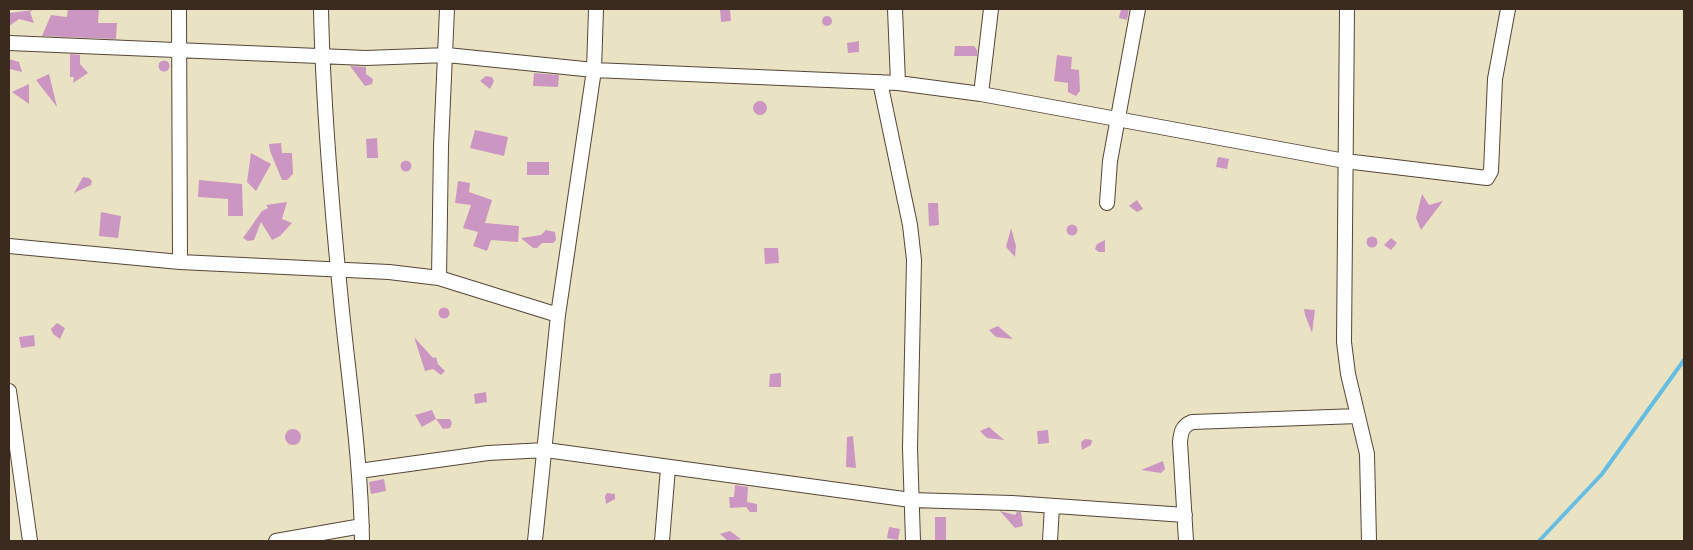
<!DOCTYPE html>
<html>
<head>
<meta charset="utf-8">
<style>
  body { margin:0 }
  #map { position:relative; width:1693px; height:550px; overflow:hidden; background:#eae3c3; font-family:Dekko,sans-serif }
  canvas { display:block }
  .frame { position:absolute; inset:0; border:10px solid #3b2a1e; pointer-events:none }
</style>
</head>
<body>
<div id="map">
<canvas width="1693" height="550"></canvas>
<div class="frame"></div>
</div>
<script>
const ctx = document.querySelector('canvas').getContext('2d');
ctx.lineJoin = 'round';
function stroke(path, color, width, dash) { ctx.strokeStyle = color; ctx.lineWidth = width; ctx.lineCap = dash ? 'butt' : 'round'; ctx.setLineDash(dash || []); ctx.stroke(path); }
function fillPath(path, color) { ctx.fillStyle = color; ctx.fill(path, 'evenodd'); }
stroke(new Path2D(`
  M 1539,541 L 1602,474 L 1684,360`), '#66bde3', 4);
fillPath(new Path2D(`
  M 68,9 L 99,9 L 98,23 L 117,23 L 116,39 L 42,36 L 51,15 L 67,17 Z
  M 720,9 L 730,9 L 731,21 L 721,22 Z
  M 1121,9 L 1129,9 L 1127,20 L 1119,18 Z
  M 33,10 L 30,12 L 34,23 L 19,19 L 9,26 L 9,13 Z
  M822 21a5 5 0 1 1 10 0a5 5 0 1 1-10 0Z
  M 859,41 L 859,52 L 848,53 L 847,43 Z
  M 955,46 L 974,46 L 977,50 L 977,56 L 954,56 Z
  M 70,54 L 80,55 L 80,64 L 88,73 L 73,83 L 74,77 L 70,77 Z
  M 1057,55 L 1072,57 L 1071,69 L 1079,70 L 1080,91 L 1076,96 L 1068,92 L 1068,83 L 1054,81 Z
  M 9,59 L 19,62 L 22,72 L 10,69 Z
  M158.5 66a5.5 5.5 0 1 1 11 0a5.5 5.5 0 1 1-11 0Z
  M 350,66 L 366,67 L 366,74 L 373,79 L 372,84 L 365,86 Z
  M 534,73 L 559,75 L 558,87 L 533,86 Z
  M 49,74 L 57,107 L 36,80 Z
  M 486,76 L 492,77 L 494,81 L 490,89 L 480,81 Z
  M 29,84 L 29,104 L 12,92 Z
  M753 108a7 7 0 1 1 14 0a7 7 0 1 1-14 0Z
  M 475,130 L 508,137 L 504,156 L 470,148 Z
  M 377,138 L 378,158 L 367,158 L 366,139 Z
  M 281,143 L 282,153 L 292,153 L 293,174 L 287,180 L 282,180 L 270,151 L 269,144 Z
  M 251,153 L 271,164 L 256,191 L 247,182 Z
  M 1218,157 L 1229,159 L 1227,169 L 1216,167 Z
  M400.5 166a5.5 5.5 0 1 1 11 0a5.5 5.5 0 1 1-11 0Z
  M 527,162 L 549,162 L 549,175 L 527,175 Z
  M 83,177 L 89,178 L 92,181 L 91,185 L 74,193 Z
  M 199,180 L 242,184 L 243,216 L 228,216 L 228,199 L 198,197 Z
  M 458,181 L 470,183 L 469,192 L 492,200 L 485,223 L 519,226 L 518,242 L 491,240 L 487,251 L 473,246 L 478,232 L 463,228 L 471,205 L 455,203 Z
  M 1422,194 L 1429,205 L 1443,201 L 1421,230 L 1416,218 Z
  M 1137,200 L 1143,209 L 1137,212 L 1129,206 Z
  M 287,202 L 282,219 L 292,223 L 280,236 L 272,240 L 261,222 L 254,240 L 248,241 L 243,238 L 262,211 L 268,208 L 266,205 Z
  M 928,203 L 938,203 L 939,225 L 929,226 Z
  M 101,212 L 121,216 L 118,238 L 99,236 Z
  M1066.5 230a5.5 5.5 0 1 1 11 0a5.5 5.5 0 1 1-11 0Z
  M 1011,228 L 1016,246 L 1015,257 L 1006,247 Z
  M 546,230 L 555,232 L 556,240 L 553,243 L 542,243 L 537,248 L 533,248 L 521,238 L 541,235 Z
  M1366.5 242a5.5 5.5 0 1 1 11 0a5.5 5.5 0 1 1-11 0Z
  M 1391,238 L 1397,243 L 1391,250 L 1384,245 Z
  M 1105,240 L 1105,252 L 1099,252 L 1095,249 L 1097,244 Z
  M 764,248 L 778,248 L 779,263 L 765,264 Z
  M438.5 313a5.5 5.5 0 1 1 11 0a5.5 5.5 0 1 1-11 0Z
  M 1304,309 L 1315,310 L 1312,333 L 1305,315 Z
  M 57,323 L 65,328 L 60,339 L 53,334 L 51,329 Z
  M 998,326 L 1013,339 L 996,337 L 989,330 Z
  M 34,335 L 35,346 L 21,348 L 19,337 Z
  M 414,337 L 433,358 L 436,357 L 438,364 L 445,371 L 441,375 L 433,369 L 425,371 Z
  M 781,373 L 781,387 L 769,387 L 770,374 Z
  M 486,392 L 487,402 L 475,404 L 474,394 Z
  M 432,410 L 436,419 L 450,419 L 452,423 L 450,428 L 443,429 L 436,419 L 422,427 L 415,415 Z
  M 989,427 L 1004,440 L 987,438 L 980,431 Z
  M285 437a8 8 0 1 1 16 0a8 8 0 1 1-16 0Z
  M 1048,430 L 1049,443 L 1038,444 L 1037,431 Z
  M 853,436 L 856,468 L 846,467 L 847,437 Z
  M 1085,439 L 1092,440 L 1091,445 L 1082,450 L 1081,442 Z
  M 1163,461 L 1165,469 L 1161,473 L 1141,470 Z
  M 384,479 L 386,491 L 371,494 L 369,482 Z
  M 735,485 L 748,487 L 747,502 L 757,504 L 757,512 L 750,512 L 746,507 L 730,508 L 729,497 L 734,497 Z
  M 607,493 L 615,494 L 615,499 L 606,504 L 605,496 Z
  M 1000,511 L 1015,515 L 1017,512 L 1021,512 L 1023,526 L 1015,528 Z
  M 935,517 L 946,517 L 946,541 L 935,541 Z
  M 889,527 L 900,529 L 898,540 L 887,538 Z
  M 730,531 L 741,539 L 728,541 L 720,534 Z`), '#cc96c3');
const minor = new Path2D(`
  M 179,9 L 180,262
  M 321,9 C 323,109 332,211 342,311 C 350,388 361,464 362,541
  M 895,9 L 898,83
  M 1347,9 L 1344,342 L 1348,374 L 1367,454 L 1369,541
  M 9,43 L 366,58 L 447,55 L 594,70 L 898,83 L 981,94 L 1345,161 L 1487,178 L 1491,171 L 1495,79 L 1508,9
  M 880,82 L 910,225 L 914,260 L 910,448 L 913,541
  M 981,94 L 991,9
  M 1107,203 L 1110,161 L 1138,9
  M 9,246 L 180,262 L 389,272 L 439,278 L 558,315
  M 439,278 L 441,146 L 447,9
  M 9,391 L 30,541
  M 359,471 L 488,453 L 546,450 L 911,500 L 1012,503 L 1185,515
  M 276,541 L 362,526
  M 535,541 L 558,315 L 594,70 L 596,9
  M 662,541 L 668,468
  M 1050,541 L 1052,506
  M 1186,541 L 1180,442 C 1181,432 1182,426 1192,422 L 1358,416`);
stroke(minor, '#554637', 16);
stroke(minor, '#fff', 14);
</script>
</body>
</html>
